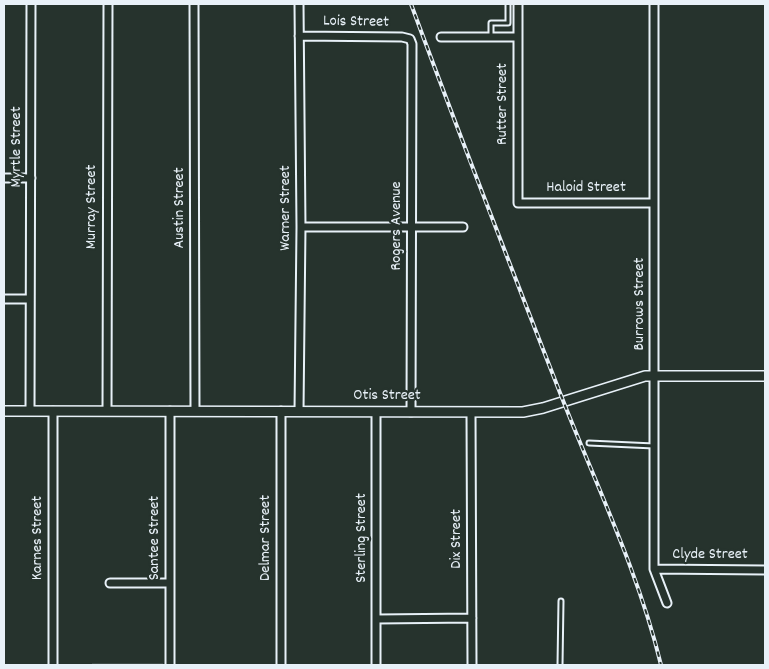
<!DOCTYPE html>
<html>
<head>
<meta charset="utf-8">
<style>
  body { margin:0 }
  #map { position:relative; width:769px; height:669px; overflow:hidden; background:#26332d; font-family:Dekko,sans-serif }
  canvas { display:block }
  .frame { position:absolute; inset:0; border:5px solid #e8f1f8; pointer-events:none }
</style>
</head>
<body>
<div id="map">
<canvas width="769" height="669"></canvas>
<div class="frame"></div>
</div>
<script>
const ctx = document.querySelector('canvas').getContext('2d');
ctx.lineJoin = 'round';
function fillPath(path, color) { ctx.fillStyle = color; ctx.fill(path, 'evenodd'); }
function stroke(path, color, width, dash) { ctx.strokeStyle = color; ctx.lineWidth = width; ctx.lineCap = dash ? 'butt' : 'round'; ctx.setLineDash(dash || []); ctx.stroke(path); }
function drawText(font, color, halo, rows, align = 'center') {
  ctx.font = font + ' Dekko,sans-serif'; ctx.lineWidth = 4.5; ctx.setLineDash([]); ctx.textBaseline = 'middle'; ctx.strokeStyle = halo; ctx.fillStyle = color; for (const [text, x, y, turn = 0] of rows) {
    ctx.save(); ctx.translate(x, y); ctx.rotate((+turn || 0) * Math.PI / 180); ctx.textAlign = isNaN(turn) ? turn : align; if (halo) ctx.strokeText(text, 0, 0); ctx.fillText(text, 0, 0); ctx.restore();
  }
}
fillPath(new Path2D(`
  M 92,663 L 163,663 L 163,665 L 92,665 Z`), '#3e4b47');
const lane = new Path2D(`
  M 491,36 L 491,23 L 508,23 L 508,4
  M 589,443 L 654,446
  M 560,665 L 561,601`);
const street = new Path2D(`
  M 194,4 L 195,411
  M 518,4 L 518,203 L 654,203
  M 654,4 L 654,569 L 667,603
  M 299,36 L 402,37 L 410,39 L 412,44 L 411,412
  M 441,37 L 518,37
  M 4,178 L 31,178
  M 301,227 L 463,227
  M 4,299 L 30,299
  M 30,411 L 31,4
  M 107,411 L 108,4
  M 170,411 L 170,665
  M 281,411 L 281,665
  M 299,411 L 301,227 L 299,4
  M 376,412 L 376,665
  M 471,412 L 472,665
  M 654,569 L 765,570
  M 110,583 L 170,583
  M 377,619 L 472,618
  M 53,665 L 53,411`);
const secondary = new Path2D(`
  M 4,411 L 523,412 L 543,408 L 645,376 L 765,376`);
stroke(lane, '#e8f1f8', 7);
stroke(street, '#e8f1f8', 11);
stroke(secondary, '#e8f1f8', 12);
stroke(lane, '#26332d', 3);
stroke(street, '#26332d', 7);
stroke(secondary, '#26332d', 9);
const rail = new Path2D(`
  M 411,4 C 460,137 512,270 564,403 C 598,489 639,574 661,665`);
stroke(rail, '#e8f1f8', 4);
stroke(rail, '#26332d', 2, [5.5]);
drawText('16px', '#e8f1f8', '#26332d', [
  ["Lois Street",356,23,1],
  ["Rutter Street",504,104,-90],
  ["Myrtle Street",18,147,-90],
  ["Haloid Street",586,189],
  ["Murray Street",93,207,-90],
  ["Austin Street",181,208,-90],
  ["Warner Street",287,208,-90],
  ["Rogers Avenue",398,226,-90],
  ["Burrows Street",641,304,-90],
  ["Otis Street",387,397],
  ["Karnes Street",39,538,-90],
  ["Santee Street",156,538,-90],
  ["Delmar Street",267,538,-90],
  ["Sterling Street",363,538,-90],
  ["Dix Street",458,539,-90],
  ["Clyde Street",710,556]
]);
</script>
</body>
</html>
